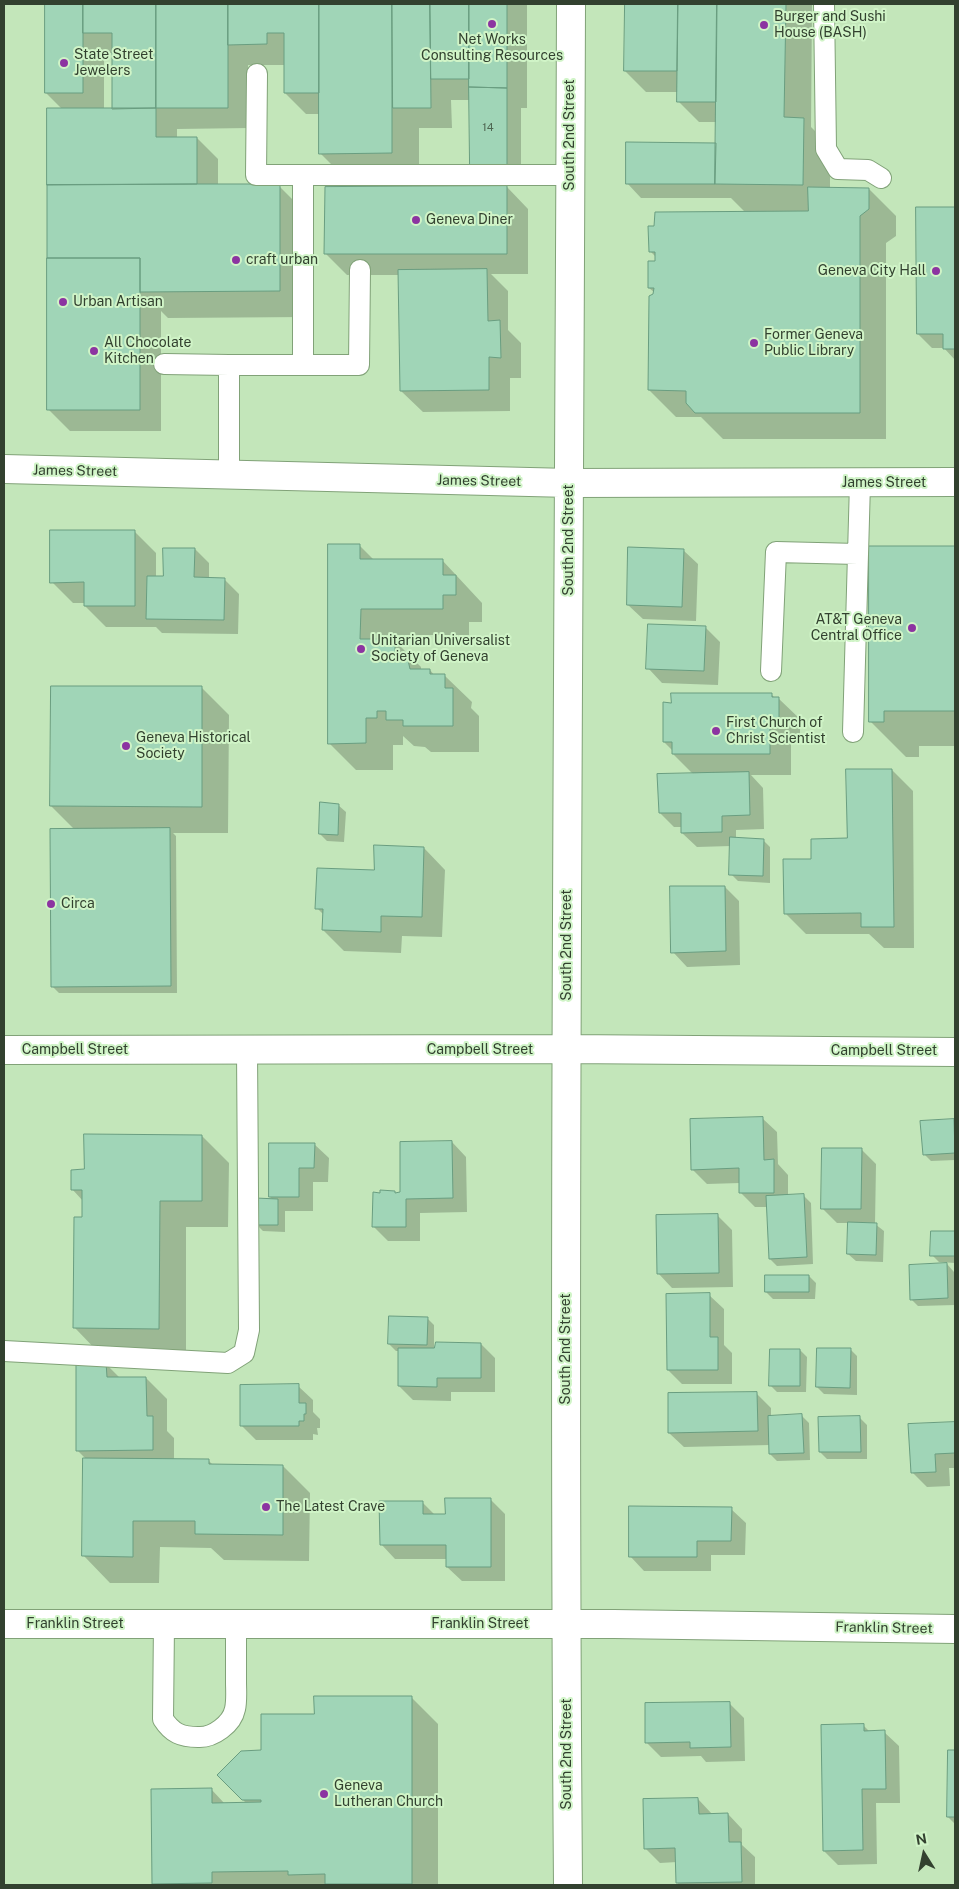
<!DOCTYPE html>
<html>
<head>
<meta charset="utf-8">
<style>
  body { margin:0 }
  #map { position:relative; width:959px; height:1889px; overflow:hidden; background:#c3e6ba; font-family:"Public Sans",sans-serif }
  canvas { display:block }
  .frame { position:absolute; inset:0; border:5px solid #32412f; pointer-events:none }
  .north { position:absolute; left:899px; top:1829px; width:50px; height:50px; -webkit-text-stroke:4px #d0f4c7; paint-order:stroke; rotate:350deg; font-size:14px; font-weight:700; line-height:20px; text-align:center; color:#32412f }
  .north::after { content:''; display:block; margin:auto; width:18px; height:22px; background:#32412f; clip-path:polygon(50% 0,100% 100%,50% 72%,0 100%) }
</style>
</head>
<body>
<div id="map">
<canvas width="959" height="1889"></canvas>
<div class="frame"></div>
<div class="north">N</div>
</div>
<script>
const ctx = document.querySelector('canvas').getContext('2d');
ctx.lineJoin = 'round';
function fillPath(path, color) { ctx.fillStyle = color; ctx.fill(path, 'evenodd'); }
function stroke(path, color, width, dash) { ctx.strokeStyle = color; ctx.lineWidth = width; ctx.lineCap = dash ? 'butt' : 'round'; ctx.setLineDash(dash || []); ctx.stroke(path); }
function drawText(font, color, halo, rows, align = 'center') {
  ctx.font = font + ' "Public Sans",sans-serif'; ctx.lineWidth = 4; ctx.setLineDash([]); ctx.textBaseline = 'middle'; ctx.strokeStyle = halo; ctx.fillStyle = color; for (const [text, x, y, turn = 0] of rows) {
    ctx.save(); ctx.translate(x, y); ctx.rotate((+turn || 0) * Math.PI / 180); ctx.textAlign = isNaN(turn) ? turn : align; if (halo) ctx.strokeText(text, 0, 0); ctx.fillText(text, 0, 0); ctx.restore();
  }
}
fillPath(new Path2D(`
  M 46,4 L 527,4 L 527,108 L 521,108 L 521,182 L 485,182 L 471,100 L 451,100 L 452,128 L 419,128 L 419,180 L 347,180 L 320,153 L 320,114 L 306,114 L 285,93 L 285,65 L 248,65 L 249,128 L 177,129 L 177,138 L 197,138 L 218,159 L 218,186 L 279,186 L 306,213 L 306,317 L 168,318 L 161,311 L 161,431 L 70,431 L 49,410 L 63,110 L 46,93 ZM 104,53 L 113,53 L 113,110 L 104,110 Z
  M 626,4 L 812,4 L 811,127 L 830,146 L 830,189 L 869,189 L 896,216 L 896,236 L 886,243 L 886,439 L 723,439 L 701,417 L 676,417 L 649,390 L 655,293 L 649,288 L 656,262 L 656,257 L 650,251 L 746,213 L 731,198 L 641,198 L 627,183 L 717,145 L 717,122 L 699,122 L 678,101 L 678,92 L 646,92 L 625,71 Z
  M 507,187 L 528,209 L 528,274 L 491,274 L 508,291 L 508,330 L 521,343 L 521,378 L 510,378 L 510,411 L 423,412 L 401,391 L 400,275 L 347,275 L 326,254 Z
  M 918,208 L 955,208 L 955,360 L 944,348 L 932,348 L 918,334 Z
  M 135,532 L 156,553 L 156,577 L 164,578 L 195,549 L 209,563 L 209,579 L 224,579 L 239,594 L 238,634 L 162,633 L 156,627 L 106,627 L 85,606 L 85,603 L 73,603 L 52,582 Z
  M 359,545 L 375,561 L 442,560 L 482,603 L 482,622 L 469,622 L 469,635 L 387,635 L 387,640 L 394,640 L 421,667 L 421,670 L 430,670 L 435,676 L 445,676 L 472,702 L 471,708 L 479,716 L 479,752 L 431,752 L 425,747 L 414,746 L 403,736 L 403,745 L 393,745 L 393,770 L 356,770 L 329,743 Z
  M 870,547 L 955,547 L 955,746 L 919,746 L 919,757 L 906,757 L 870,721 Z
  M 683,550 L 698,564 L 696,621 L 643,619 L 628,605 Z
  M 705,627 L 720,642 L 718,685 L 662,683 L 648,668 Z
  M 202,688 L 229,715 L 228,833 L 173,833 L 176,836 L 177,993 L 59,993 L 52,986 L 75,830 L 51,806 Z
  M 771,694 L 775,698 L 778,698 L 800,719 L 800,741 L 791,741 L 791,775 L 751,775 L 763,788 L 764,829 L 736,830 L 736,839 L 763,840 L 770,847 L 770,883 L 738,881 L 731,874 L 731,846 L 697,847 L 682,833 L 682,827 L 674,827 L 660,813 L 694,775 L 673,754 L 673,751 L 664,742 Z
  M 892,770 L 913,791 L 914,948 L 884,948 L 869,934 L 806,934 L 785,913 L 813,860 L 848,839 Z
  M 338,805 L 346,812 L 344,842 L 327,841 L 320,834 Z
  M 424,848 L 445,870 L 442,937 L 402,936 L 401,953 L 344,951 L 323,930 L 324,915 L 317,908 L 375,871 Z
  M 725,887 L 739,901 L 740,965 L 687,967 L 673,952 Z
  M 762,1118 L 777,1132 L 778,1164 L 788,1175 L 788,1196 L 804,1196 L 811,1203 L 813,1264 L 777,1266 L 770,1259 L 768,1207 L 755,1207 L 741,1193 L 740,1183 L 707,1184 L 692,1169 Z
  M 953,1120 L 955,1122 L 955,1160 L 931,1161 L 924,1154 Z
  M 202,1136 L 229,1163 L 228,1227 L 186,1227 L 186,1355 L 101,1355 L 75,1328 L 83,1201 L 72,1189 L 85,1171 Z
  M 452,1142 L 466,1157 L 467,1212 L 420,1213 L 420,1241 L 388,1241 L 373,1226 L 394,1192 L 396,1194 L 401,1194 Z
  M 314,1144 L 329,1158 L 328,1182 L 313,1182 L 313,1211 L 285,1211 L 285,1232 L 263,1231 L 256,1224 L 273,1200 L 270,1197 Z
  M 862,1150 L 876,1164 L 875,1224 L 884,1231 L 883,1262 L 856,1261 L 848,1254 L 849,1223 L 837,1223 L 822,1208 Z
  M 717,1215 L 732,1230 L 733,1287 L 672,1288 L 658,1273 Z
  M 932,1232 L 955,1232 L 955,1263 L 939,1262 L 932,1255 Z
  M 947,1264 L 954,1272 L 955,1305 L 918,1306 L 911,1299 Z
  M 809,1276 L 816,1283 L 815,1299 L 773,1299 L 766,1292 Z
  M 709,1295 L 724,1309 L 724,1345 L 732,1353 L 732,1384 L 682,1384 L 668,1370 Z
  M 427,1318 L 434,1325 L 434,1350 L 481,1344 L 495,1358 L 495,1392 L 451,1392 L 451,1401 L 413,1400 L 399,1386 L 399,1351 L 396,1351 L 389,1344 Z
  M 850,1349 L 857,1356 L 857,1395 L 824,1394 L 817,1387 Z
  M 800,1350 L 807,1357 L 806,1392 L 777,1392 L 770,1385 Z
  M 106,1364 L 120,1378 L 146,1378 L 167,1399 L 167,1431 L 174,1438 L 174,1460 L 209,1461 L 214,1466 L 283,1466 L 310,1493 L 309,1561 L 224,1560 L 211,1548 L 160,1547 L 159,1583 L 110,1583 L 84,1556 L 85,1458 L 77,1450 Z
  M 298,1386 L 313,1400 L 313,1412 L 320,1419 L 320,1428 L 317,1428 L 318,1435 L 313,1434 L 313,1440 L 256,1440 L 242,1426 Z
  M 756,1393 L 771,1408 L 771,1417 L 802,1416 L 809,1423 L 810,1460 L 777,1461 L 770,1454 L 770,1445 L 684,1447 L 669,1433 Z
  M 860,1418 L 867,1425 L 867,1459 L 827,1459 L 820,1452 Z
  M 955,1423 L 955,1468 L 949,1468 L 950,1486 L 927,1487 L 912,1472 L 910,1425 Z
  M 491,1500 L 505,1514 L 505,1581 L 462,1581 L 447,1567 L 447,1559 L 395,1559 L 381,1544 L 423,1503 L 435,1515 L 447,1515 Z
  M 731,1509 L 746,1523 L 745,1555 L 711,1555 L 711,1571 L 644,1571 L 630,1556 Z
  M 411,1697 L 438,1724 L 438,1885 L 156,1885 L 153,1883 L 211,1789 L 225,1804 L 247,1804 L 218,1775 L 262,1752 L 315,1716 Z
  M 730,1704 L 744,1718 L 745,1761 L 706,1762 L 701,1756 L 661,1757 L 646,1742 Z
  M 863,1725 L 870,1732 L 884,1732 L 899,1746 L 900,1803 L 876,1803 L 877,1864 L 838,1865 L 824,1851 Z
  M 949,1752 L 955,1752 L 955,1824 L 948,1817 Z
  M 698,1799 L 712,1814 L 728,1814 L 742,1829 L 742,1845 L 755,1857 L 755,1885 L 680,1885 L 677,1883 L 677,1862 L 660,1863 L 645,1848 Z`), '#0003');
const building = new Path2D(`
  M 45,4 L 83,4 L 83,93 L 45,93 Z
  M 83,4 L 156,4 L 156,108 L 112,109 L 112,33 L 83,33 Z
  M 156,4 L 228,4 L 228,108 L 156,108 Z
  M 228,4 L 319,4 L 319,93 L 284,93 L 284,33 L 267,33 L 267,44 L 228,45 Z
  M 319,4 L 392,4 L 392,153 L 319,154 Z
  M 392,4 L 430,4 L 431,108 L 393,108 Z
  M 430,4 L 469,4 L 469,79 L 431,79 Z
  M 469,4 L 507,4 L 507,88 L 469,87 Z
  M 625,4 L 678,4 L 677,71 L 624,71 Z
  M 678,4 L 717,4 L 716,102 L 677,102 Z
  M 717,4 L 786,4 L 784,117 L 804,118 L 803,185 L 715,184 Z
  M 469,87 L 507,88 L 507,168 L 470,168 Z
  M 47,108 L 156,108 L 156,137 L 197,137 L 197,184 L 47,185 Z
  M 626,142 L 716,143 L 715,184 L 626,184 Z
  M 197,184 L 280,184 L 280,291 L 140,292 L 140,258 L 47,258 L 47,185 Z
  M 507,186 L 507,254 L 324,254 L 325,187 Z
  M 808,187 L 869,188 L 869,209 L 860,216 L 860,413 L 695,413 L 686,403 L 686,391 L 648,390 L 649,296 L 653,294 L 654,288 L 648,288 L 648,261 L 655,261 L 655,252 L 649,252 L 648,226 L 654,226 L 655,212 L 808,211 Z
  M 916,207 L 955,207 L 955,349 L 943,349 L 943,334 L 917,334 Z
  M 47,258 L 140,258 L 140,410 L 47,410 Z
  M 487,269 L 488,321 L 500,320 L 501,358 L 489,357 L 489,390 L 400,391 L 398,270 Z
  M 50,530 L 135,530 L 135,606 L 84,606 L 84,582 L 50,583 Z
  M 328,544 L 360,544 L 360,559 L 443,559 L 443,575 L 456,575 L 456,595 L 443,595 L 443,609 L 361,609 L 360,639 L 395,639 L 395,660 L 408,660 L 410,669 L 430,669 L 430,674 L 445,674 L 445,688 L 453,688 L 453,726 L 403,726 L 403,720 L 386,720 L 386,711 L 377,711 L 377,718 L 366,718 L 366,743 L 328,744 Z
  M 869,546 L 955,546 L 955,711 L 884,711 L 884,722 L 869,722 Z
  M 628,547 L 684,549 L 682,607 L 627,605 Z
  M 163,548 L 195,548 L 194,577 L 225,578 L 224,620 L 146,619 L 147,576 L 163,576 Z
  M 648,624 L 706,626 L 704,671 L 646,669 Z
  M 51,686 L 202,686 L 202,807 L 50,806 Z
  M 671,693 L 772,693 L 772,697 L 779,697 L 779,720 L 770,720 L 770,754 L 672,754 L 672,742 L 663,742 L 663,702 L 671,703 Z
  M 846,769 L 892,769 L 894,927 L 861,927 L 861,913 L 784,914 L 783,859 L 811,859 L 811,839 L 847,838 Z
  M 749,772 L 750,815 L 722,816 L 722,832 L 681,833 L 681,813 L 659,813 L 657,774 Z
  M 320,802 L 339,804 L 338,835 L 319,834 Z
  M 170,828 L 171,986 L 51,987 L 50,829 Z
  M 730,837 L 764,839 L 763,876 L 729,875 Z
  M 374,845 L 424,847 L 422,917 L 381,916 L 381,932 L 322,930 L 323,909 L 315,909 L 317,868 L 374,870 Z
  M 670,886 L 725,886 L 726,951 L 671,953 Z
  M 763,1117 L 764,1160 L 774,1159 L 774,1193 L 739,1193 L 739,1168 L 691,1170 L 690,1119 Z
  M 954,1119 L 955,1153 L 923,1155 L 920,1121 Z
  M 84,1134 L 202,1135 L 202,1201 L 160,1201 L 159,1329 L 73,1328 L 74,1217 L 82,1217 L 82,1190 L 71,1190 L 71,1170 L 84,1169 Z
  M 452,1141 L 453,1198 L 406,1199 L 406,1227 L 372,1227 L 373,1192 L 380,1193 L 380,1190 L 395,1191 L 395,1193 L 400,1192 L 400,1142 Z
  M 269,1143 L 315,1143 L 314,1168 L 299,1168 L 299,1197 L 269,1197 Z
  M 822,1148 L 862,1148 L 861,1209 L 821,1209 Z
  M 804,1194 L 807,1257 L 769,1259 L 766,1196 Z
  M 255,1198 L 278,1199 L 278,1225 L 255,1225 Z
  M 718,1214 L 719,1273 L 657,1274 L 656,1215 Z
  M 848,1222 L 877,1223 L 876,1255 L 847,1254 Z
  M 931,1231 L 955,1231 L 955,1256 L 930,1256 Z
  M 947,1263 L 948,1298 L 910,1300 L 909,1265 Z
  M 765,1275 L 809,1275 L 809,1292 L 765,1292 Z
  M 710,1293 L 710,1337 L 718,1337 L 718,1370 L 667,1370 L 666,1294 Z
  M 389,1316 L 428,1317 L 427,1345 L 388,1344 Z
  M 436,1342 L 481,1343 L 481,1378 L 437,1378 L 437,1387 L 398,1386 L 398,1348 L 434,1348 Z
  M 817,1348 L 851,1348 L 850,1388 L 816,1387 Z
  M 770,1349 L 800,1349 L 800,1386 L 769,1386 Z
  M 106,1362 L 107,1377 L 146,1377 L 147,1416 L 153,1416 L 153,1450 L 76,1451 L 76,1363 Z
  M 299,1384 L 299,1403 L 306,1403 L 306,1414 L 304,1414 L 304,1421 L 299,1421 L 299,1426 L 240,1426 L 240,1385 Z
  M 757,1392 L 758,1431 L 668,1433 L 668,1393 Z
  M 802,1414 L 804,1453 L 769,1454 L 768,1416 Z
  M 860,1416 L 861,1452 L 819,1452 L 818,1417 Z
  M 955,1422 L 955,1453 L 935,1454 L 936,1472 L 911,1473 L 908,1424 Z
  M 83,1458 L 209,1459 L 209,1464 L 283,1465 L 283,1535 L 195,1534 L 195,1521 L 133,1521 L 133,1557 L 82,1556 Z
  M 445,1498 L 491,1498 L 491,1567 L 446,1567 L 446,1545 L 380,1545 L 379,1501 L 423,1501 L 423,1514 L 445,1514 Z
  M 629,1506 L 732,1507 L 731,1541 L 697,1541 L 697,1557 L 629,1557 Z
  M 314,1696 L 412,1696 L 412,1884 L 325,1884 L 325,1874 L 288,1875 L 288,1871 L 212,1872 L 212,1883 L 152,1884 L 151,1789 L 212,1788 L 212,1803 L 261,1802 L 261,1800 L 242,1800 L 217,1775 L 241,1751 L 261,1750 L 261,1714 L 314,1714 Z
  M 730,1702 L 731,1747 L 690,1748 L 690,1742 L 645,1743 L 645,1703 Z
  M 864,1724 L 864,1731 L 885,1730 L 886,1789 L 862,1789 L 863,1850 L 823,1851 L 821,1725 Z
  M 948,1750 L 955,1750 L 955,1817 L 947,1817 Z
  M 698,1798 L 699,1814 L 728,1813 L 729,1842 L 741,1842 L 742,1882 L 676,1883 L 675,1848 L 644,1849 L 643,1799 Z`);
fillPath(building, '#a0d5b7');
stroke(building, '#699d80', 1);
const service = new Path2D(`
  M 824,4 L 826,149 L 838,169 L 868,170 L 881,178
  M 257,74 L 256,175 L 570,175
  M 164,364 L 229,365
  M 303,365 L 359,365 L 360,270
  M 229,475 L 229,365 L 303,365 L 303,175
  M 771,671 L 776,552 L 858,554
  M 853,732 L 860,483
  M 4,1351 L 228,1363 L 244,1353 L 249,1330 L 247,1051
  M 164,1624 L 163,1719 C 172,1733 181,1737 198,1737 C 213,1738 232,1724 235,1709 C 237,1700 236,1690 236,1682 C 236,1662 236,1643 236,1623`);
const minor = new Path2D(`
  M 4,469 L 570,483 L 955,482
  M 4,1050 L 566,1049 L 955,1052
  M 4,1624 L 614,1624 L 955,1629
  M 568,1885 C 563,1258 569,631 571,4`);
stroke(service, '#81a278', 22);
stroke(minor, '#81a278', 30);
stroke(service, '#fff', 20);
stroke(minor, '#fff', 28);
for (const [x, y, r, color] of [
  [492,24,5,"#8c34a1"],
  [764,25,5,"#8c34a1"],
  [64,63,5,"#8c34a1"],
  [416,220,5,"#8c34a1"],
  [236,260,5,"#8c34a1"],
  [936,271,5,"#8c34a1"],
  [63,302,5,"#8c34a1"],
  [754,343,5,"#8c34a1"],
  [94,351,5,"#8c34a1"],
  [912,628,5,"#8c34a1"],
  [361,649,5,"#8c34a1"],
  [716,731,5,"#8c34a1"],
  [126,746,5,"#8c34a1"],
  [51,904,5,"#8c34a1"],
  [266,1507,5,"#8c34a1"],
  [324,1794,5,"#8c34a1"]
]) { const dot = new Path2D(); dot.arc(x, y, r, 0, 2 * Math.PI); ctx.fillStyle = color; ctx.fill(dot); stroke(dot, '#d0f4c7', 2); }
drawText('11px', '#4e6651', null, [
  ["14",488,128]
]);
drawText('14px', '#32412f', '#d0f4c7', [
  ["Burger and Sushi",774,17],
  ["House (BASH)",774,33],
  ["Net Works",492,40,"center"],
  ["Consulting Resources",492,56,"center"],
  ["State Street",74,55],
  ["Jewelers",74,71],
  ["Geneva Diner",426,220],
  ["craft urban",246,260],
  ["Geneva City Hall",926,271,"right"],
  ["Urban Artisan",73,302],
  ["Former Geneva",764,335],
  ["Public Library",764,351],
  ["All Chocolate",104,343],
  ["Kitchen",104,359],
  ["AT&T Geneva",902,620,"right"],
  ["Central Office",902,636,"right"],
  ["Unitarian Universalist",371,641],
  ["Society of Geneva",371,657],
  ["First Church of",726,723],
  ["Christ Scientist",726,739],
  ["Geneva Historical",136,738],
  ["Society",136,754],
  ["Circa",61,904],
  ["The Latest Crave",276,1507],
  ["Geneva",334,1786],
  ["Lutheran Church",334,1802]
], 'left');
drawText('14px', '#32412f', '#d0f4c7', [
  ["South 2nd Street",570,135,-90],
  ["James Street",75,471,1],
  ["James Street",479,481,1],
  ["James Street",884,483],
  ["South 2nd Street",569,540,-90],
  ["South 2nd Street",567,945,-90],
  ["Campbell Street",75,1050],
  ["Campbell Street",480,1050],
  ["Campbell Street",884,1051],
  ["South 2nd Street",566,1349,-90],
  ["Franklin Street",75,1624],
  ["Franklin Street",480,1624],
  ["Franklin Street",884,1628,1],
  ["South 2nd Street",567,1754,-90]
]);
</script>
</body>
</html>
